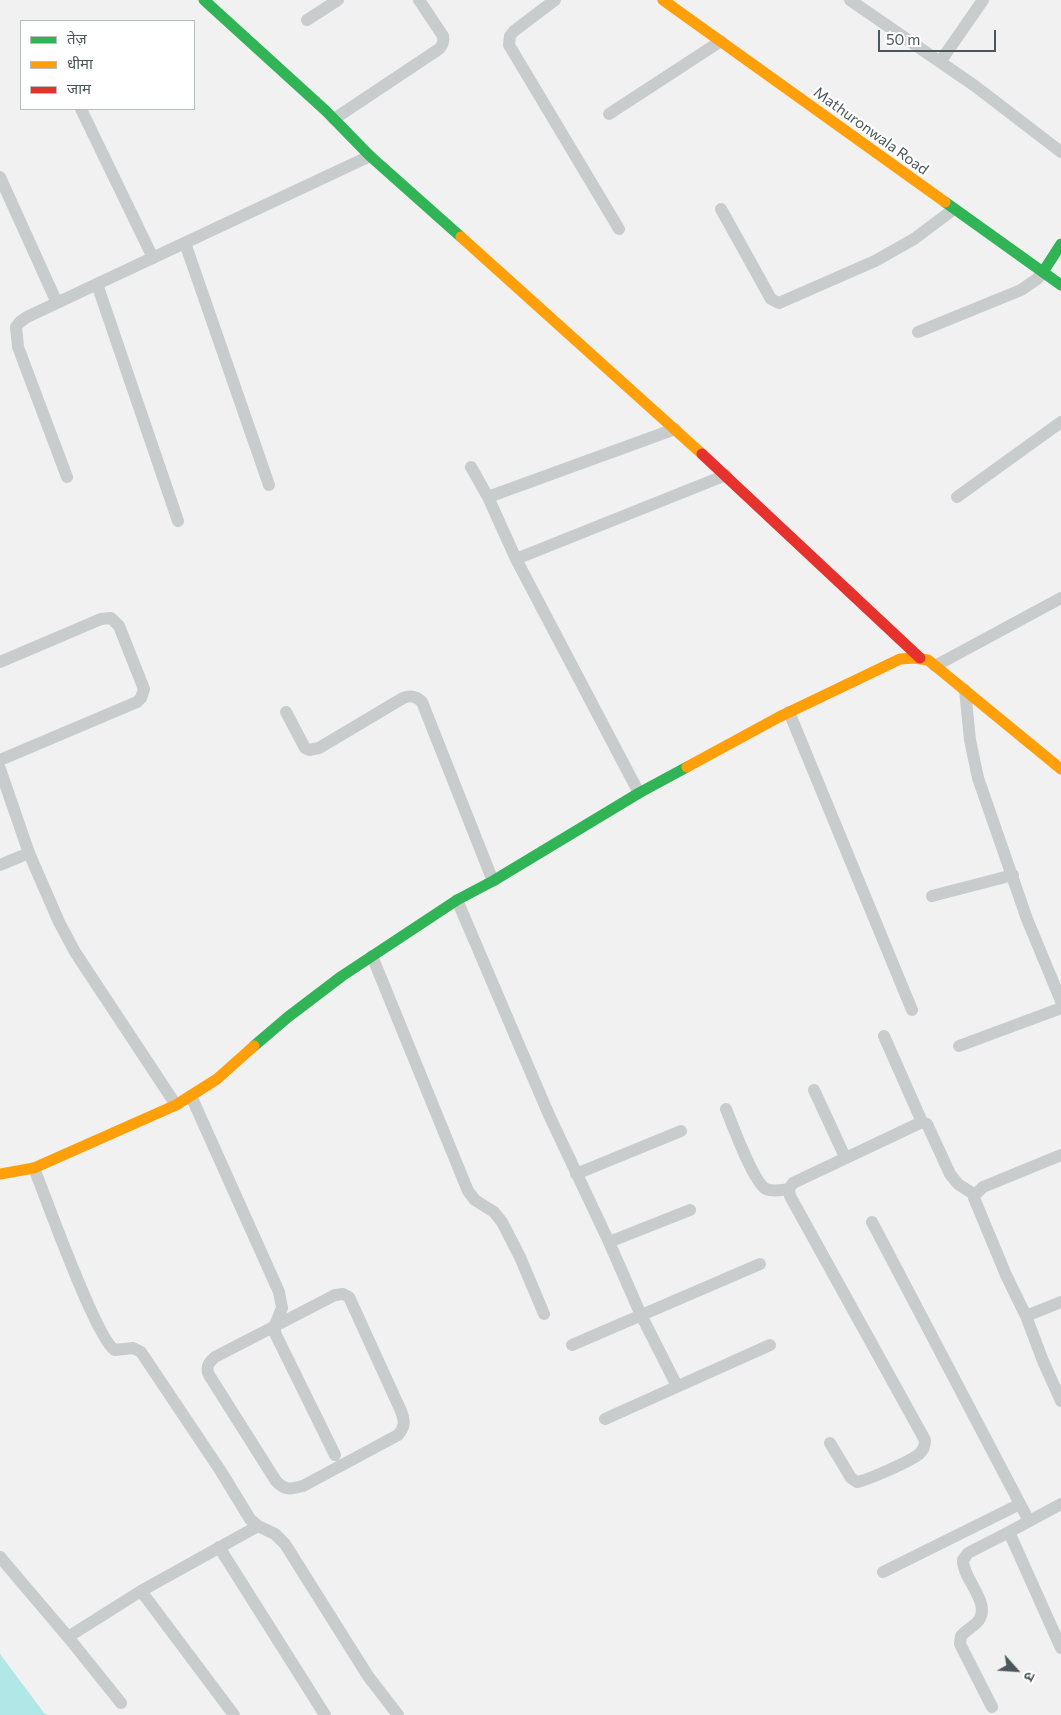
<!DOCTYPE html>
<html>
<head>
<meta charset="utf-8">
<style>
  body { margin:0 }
  #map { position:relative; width:1061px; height:1715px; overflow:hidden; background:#f1f1f1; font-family:Commissioner,"Noto Sans Devanagari",sans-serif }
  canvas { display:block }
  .legend { position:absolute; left:20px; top:20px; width:175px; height:90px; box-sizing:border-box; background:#fff; border:1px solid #b7bcbd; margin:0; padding:6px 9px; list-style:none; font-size:15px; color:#4a575b }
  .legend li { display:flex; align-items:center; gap:10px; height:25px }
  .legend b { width:25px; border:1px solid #b7bcbd }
  .north { position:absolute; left:991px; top:1645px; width:50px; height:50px; -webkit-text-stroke:4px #fff; paint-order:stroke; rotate:116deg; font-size:14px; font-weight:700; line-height:20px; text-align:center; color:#4a575b }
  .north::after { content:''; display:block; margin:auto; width:18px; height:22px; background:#4a575b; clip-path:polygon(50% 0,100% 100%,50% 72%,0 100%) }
  .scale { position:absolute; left:878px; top:30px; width:118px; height:22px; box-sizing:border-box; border:2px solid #4a575b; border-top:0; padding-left:6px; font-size:15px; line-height:18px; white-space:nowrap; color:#4a575b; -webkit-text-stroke:4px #fff; paint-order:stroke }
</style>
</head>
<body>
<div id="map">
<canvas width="1061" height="1715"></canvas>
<ul class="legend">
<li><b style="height:6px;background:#30b455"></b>तेज़</li>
<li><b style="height:6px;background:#ff9f0a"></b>धीमा</li>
<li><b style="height:6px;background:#e5322d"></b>जाम</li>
</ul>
<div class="north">उ</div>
<div class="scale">50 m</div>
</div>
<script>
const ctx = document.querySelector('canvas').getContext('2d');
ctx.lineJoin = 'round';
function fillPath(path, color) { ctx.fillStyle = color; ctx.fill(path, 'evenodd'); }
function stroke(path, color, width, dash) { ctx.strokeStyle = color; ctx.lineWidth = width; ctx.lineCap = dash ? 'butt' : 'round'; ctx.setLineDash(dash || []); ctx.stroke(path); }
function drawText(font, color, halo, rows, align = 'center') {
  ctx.font = font + ' Commissioner,sans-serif'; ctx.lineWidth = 4.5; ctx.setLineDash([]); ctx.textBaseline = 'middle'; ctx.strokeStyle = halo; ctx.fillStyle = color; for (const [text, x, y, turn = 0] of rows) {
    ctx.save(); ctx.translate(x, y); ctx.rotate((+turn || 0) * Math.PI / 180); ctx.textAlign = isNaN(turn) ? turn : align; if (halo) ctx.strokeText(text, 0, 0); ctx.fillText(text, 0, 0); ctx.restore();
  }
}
fillPath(new Path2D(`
  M 0,1654 L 44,1713 L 47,1715 L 0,1715 Z`), '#b1e7e6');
stroke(new Path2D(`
  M 555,0 L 514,31 L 510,36 L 509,45 L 619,229
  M 850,0 L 975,86 L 1061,152
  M 307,20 L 338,0
  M 940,62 L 983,0
  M 81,109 L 153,258
  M 609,114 L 721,41
  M 334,119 L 439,49 C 443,45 444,42 443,36 L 419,0
  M 0,177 L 57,303
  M 721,209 L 771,299 L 779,303 L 875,261 L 914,239 L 954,209
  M 185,243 L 269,485
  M 918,332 L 1021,290 L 1037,279 L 1043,272
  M 471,467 L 488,497 L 516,559
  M 67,477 L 18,347 L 16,327 L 20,322 L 27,317 L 97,284
  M 488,497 L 675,429
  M 957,497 L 1061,422
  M 178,521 L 97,284 L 370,156
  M 0,662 L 101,619 L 111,618 L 119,626 L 144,689 L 141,698 L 137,702 L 0,760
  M 935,666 L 1061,598
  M 965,690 L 970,740 L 978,778 L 1027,919 L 1061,1001
  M 286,712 L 305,748 L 309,750 L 319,748 L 403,698 C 411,695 416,696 422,702 L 493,881
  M 789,712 L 912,1010
  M 0,769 L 29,853 L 59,922 L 75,952 L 176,1105
  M 639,793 L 516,559 L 726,475
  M 0,865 L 29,853
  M 932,896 L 1013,875
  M 457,900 L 549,1115 L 609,1242 L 641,1315 L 677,1386
  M 372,956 L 468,1191 L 475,1200 L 494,1212 L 502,1222 L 520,1257 L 544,1314
  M 884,1036 L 922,1122
  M 959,1046 L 1061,1008
  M 814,1090 L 845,1157
  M 191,1096 L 279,1292 L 282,1308 L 275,1325 L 275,1333 L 335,1455
  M 726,1109 C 732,1124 754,1183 766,1189 C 773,1192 781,1190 789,1189
  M 1061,1155 L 983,1187 L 975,1195 L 974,1198 L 1006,1275 L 1026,1316 L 1043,1361 L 1061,1401
  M 34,1168 C 45,1196 97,1341 115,1350 L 133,1348 L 141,1352 L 220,1470 L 250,1519 L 258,1526 L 275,1534 L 285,1544 L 368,1676 L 398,1715
  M 576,1174 L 681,1131
  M 872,1222 L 1029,1521
  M 609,1242 L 690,1210
  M 343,1294 L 349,1297 L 401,1411 C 405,1421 405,1427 398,1435 L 303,1486 C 292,1489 285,1491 276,1481 L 209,1375 C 205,1367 209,1362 215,1357 L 335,1295 Z
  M 1026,1316 L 1061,1302
  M 572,1345 L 760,1264
  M 605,1419 L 770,1345
  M 830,1443 L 851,1478 L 857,1482 C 868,1480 911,1461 919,1454 C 924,1450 925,1446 925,1440 L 790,1196 L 789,1189 L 793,1183 L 922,1122 L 927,1124 L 950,1174 L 958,1184 L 975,1195
  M 1061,1504 L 1009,1532 L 1061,1648
  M 219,1547 L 325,1715
  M 0,1557 L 68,1637 L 121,1703
  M 883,1572 L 1020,1504
  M 141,1591 L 234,1715
  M 68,1637 L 141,1591 L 258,1526
  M 992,1707 L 960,1644 L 961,1636 C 966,1630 975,1626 979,1620 C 991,1602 962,1578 963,1560 L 968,1553 L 1009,1532`), '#c9cccc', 12);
stroke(new Path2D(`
  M 204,0 L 326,111 L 370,156 L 461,237
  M 945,202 L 1061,285
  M 1043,272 L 1061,244
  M 254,1046 L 288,1017 L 342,976 L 457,900 L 493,881 L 639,793 L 687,767`), '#30b455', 11);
stroke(new Path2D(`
  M 663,0 L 945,202
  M 461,237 L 702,454
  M 687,767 L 779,717 L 900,659 L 914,658 L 928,660 L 1061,769
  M 0,1174 L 34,1168 L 176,1105 L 217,1079 L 254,1046`), '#ff9f0a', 11);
stroke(new Path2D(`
  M 702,454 L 920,658`), '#e5322d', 11);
drawText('15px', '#4a575b', '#fff', [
  ["Mathuronwala Road",871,131,36]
]);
</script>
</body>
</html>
